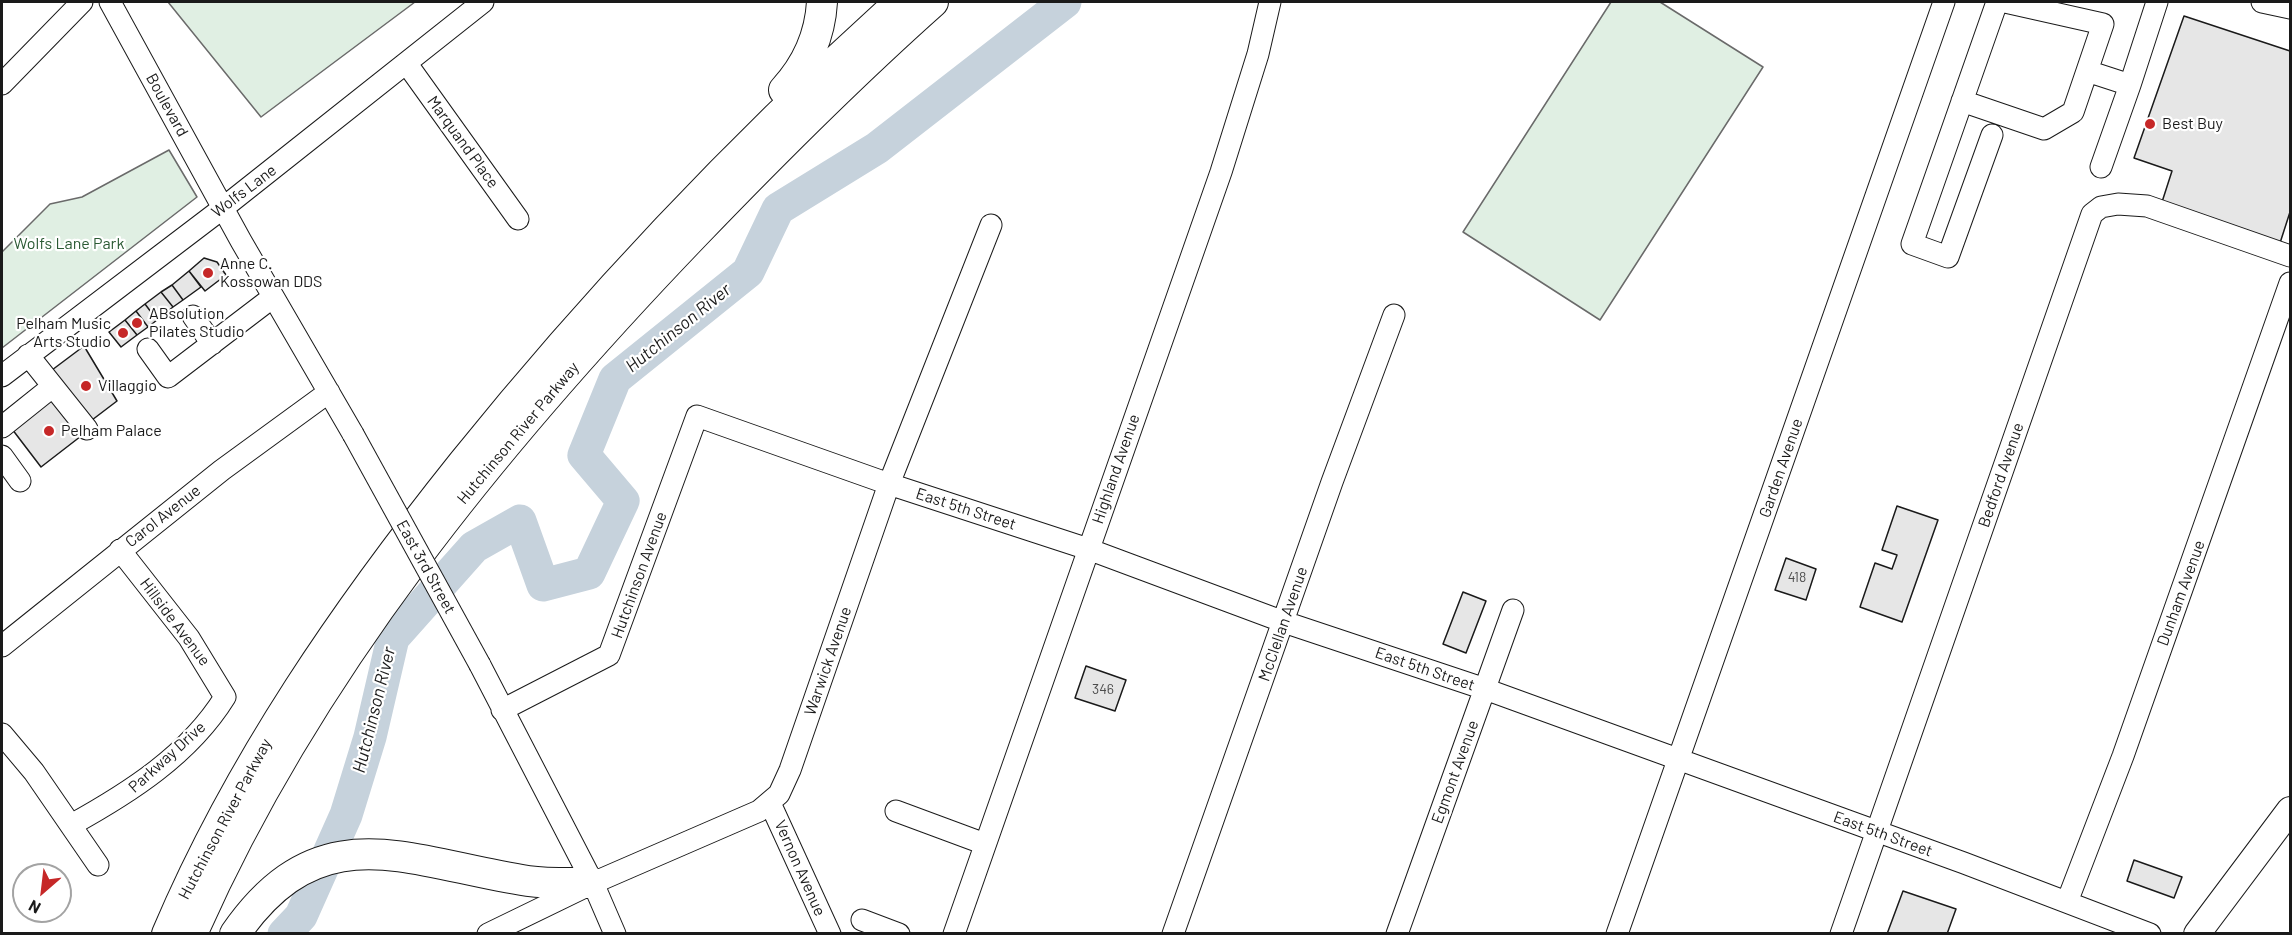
<!DOCTYPE html>
<html>
<head>
<meta charset="utf-8">
<style>
  body { margin:0 }
  #map { position:relative; width:2292px; height:935px; overflow:hidden; background:#fff; font-family:Barlow,sans-serif }
  canvas { display:block }
  .frame { position:absolute; inset:0; border:3px solid #1a1a1a; pointer-events:none }
  .north { position:absolute; left:12px; top:863px; width:60px; height:60px; box-sizing:border-box; background:#fff; border:2px solid #a3a3a3; border-radius:50%; rotate:208deg; font-size:16px; font-weight:700; line-height:24px; text-align:center; color:#1a1a1a }
  .north::after { content:''; display:block; margin:auto; width:21px; height:27px; background:#c62828; clip-path:polygon(50% 0,100% 100%,50% 72%,0 100%) }
</style>
</head>
<body>
<div id="map">
<canvas width="2292" height="935"></canvas>
<div class="frame"></div>
<div class="north">N</div>
</div>
<script>
const ctx = document.querySelector('canvas').getContext('2d');
ctx.lineJoin = 'round';
function fillPath(path, color) { ctx.fillStyle = color; ctx.fill(path, 'evenodd'); }
function stroke(path, color, width, dash) { ctx.strokeStyle = color; ctx.lineWidth = width; ctx.lineCap = dash ? 'butt' : 'round'; ctx.setLineDash(dash || []); ctx.stroke(path); }
function drawText(font, color, halo, rows, align = 'center') {
  ctx.font = font + ' Barlow,sans-serif'; ctx.lineWidth = 4.5; ctx.setLineDash([]); ctx.textBaseline = 'middle'; ctx.strokeStyle = halo; ctx.fillStyle = color; for (const [text, x, y, turn = 0] of rows) {
    ctx.save(); ctx.translate(x, y); ctx.rotate((+turn || 0) * Math.PI / 180); ctx.textAlign = isNaN(turn) ? turn : align; if (halo) ctx.strokeText(text, 0, 0); ctx.fillText(text, 0, 0); ctx.restore();
  }
}
const green = new Path2D(`
  M 168,2 L 415,2 L 261,117 Z
  M 1611,2 L 1660,2 L 1763,67 L 1600,320 L 1463,232 Z
  M 169,150 L 197,197 L 2,348 L 2,252 L 50,204 L 82,197 Z`);
fillPath(green, '#e0efe3');
stroke(green, '#6a6a6a', 1.5);
stroke(new Path2D(`
  M 284,934 L 301,916 L 346,815 L 370,737 L 393,638 L 474,547 L 520,521 L 543,585 L 589,573 L 623,501 L 584,455 L 615,379 L 748,272 L 778,209 L 877,148 L 1065,2`), '#c6d2dc', 33);
const building = new Path2D(`
  M 2184,16 L 2290,51 L 2290,212 L 2280,243 L 2162,202 L 2172,171 L 2134,158 Z
  M 204,258 L 217,262 L 226,275 L 205,291 L 189,271 Z
  M 189,271 L 201,287 L 183,300 L 172,285 Z
  M 172,285 L 183,300 L 173,307 L 161,292 Z
  M 161,292 L 173,307 L 157,320 L 145,304 Z
  M 145,304 L 157,320 L 148,327 L 136,311 Z
  M 136,311 L 148,327 L 137,335 L 125,320 Z
  M 125,320 L 137,335 L 121,347 L 109,332 Z
  M 84,346 L 117,401 L 92,420 L 52,370 Z
  M 56,395 L 85,433 L 41,467 L 12,429 Z
  M 1897,506 L 1938,520 L 1902,622 L 1860,607 L 1875,563 L 1892,569 L 1897,555 L 1882,550 Z
  M 1786,558 L 1816,569 L 1806,600 L 1775,590 Z
  M 1463,592 L 1486,601 L 1466,653 L 1443,644 Z
  M 1086,666 L 1126,680 L 1115,711 L 1075,698 Z
  M 2134,860 L 2182,877 L 2174,898 L 2127,881 Z
  M 1903,891 L 1956,909 L 1947,934 L 1887,934 Z`);
fillPath(building, '#e6e6e6');
stroke(building, '#1a1a1a', 1.5);
const minor = new Path2D(`
  M 110,2 L 241,241 L 353,434
  M 2005,2 L 2103,24 L 2087,71 L 2130,85 L 2157,2
  M 2262,2 L 2290,8
  M 407,64 L 518,219
  M 2,84 L 82,2
  M 1962,101 L 2044,129 L 2073,112 L 2087,71
  M 1992,135 L 1948,257 L 1912,244 L 1997,2
  M 2101,167 L 2130,85
  M 193,316 L 212,344
  M 148,349 L 168,377 L 273,297
  M 28,355 L 87,429
  M 2,376 L 223,208 L 483,2
  M 2,427 L 52,387
  M 2,456 L 20,481
  M 2,646 L 222,470 L 329,392
  M 480,665 L 593,883 L 615,934
  M 502,710 L 609,655 L 697,416 L 889,484 L 1088,549 L 1284,622 L 1485,689 L 1964,863 L 2150,934
  M 2,734 L 34,772 L 98,865
  M 770,803 L 830,934
  M 896,811 L 985,844
  M 71,825 C 129,793 189,755 225,697 L 189,638 L 120,550
  M 2067,902 L 2123,756 L 2290,283
  M 862,920 L 899,934
  M 488,934 L 593,883 L 759,811 L 779,794 L 790,770 L 889,484 L 991,225
  M 954,934 L 1221,172 L 1258,54 L 1270,2
  M 1173,934 L 1332,482 L 1394,315
  M 1397,934 L 1513,610
  M 1617,934 L 1944,2
  M 1841,934 L 2092,214 L 2101,207 L 2118,204 L 2147,206 L 2290,256`);
const major = new Path2D(`
  M 2197,934 L 2290,810`);
const highway = new Path2D(`
  M 784,90 C 807,65 820,36 822,2
  M 167,934 C 240,762 347,608 463,463 C 596,298 742,144 900,2
  M 192,934 C 308,670 498,439 696,233 C 773,153 851,75 933,2
  M 235,934 C 321,810 408,863 528,881 C 549,884 572,883 593,883`);
stroke(minor, '#1a1a1a', 23);
stroke(major, '#1a1a1a', 28);
stroke(highway, '#1a1a1a', 32);
stroke(minor, '#fff', 21);
stroke(major, '#fff', 26);
stroke(highway, '#fff', 30);
const minorBridge = new Path2D(`
  M 353,434 L 480,665`);
stroke(minorBridge, '#1a1a1a', 23, []);
stroke(minorBridge, '#fff', 21);
for (const [x, y, r, color] of [
  [2150,124,6,"#c62828"],
  [208,273,6,"#c62828"],
  [137,323,6,"#c62828"],
  [123,333,6,"#c62828"],
  [86,386,6,"#c62828"],
  [49,431,6,"#c62828"]
]) { const dot = new Path2D(); dot.arc(x, y, r, 0, 2 * Math.PI); ctx.fillStyle = color; ctx.fill(dot); stroke(dot, '#fff', 2); }
drawText('14px', '#4d4d4d', null, [
  ["418",1797,577],
  ["346",1103,689]
]);
drawText('16px', '#1a1a1a', '#fff', [
  ["Boulevard",167,105,61],
  ["Marquand Place",463,142,54],
  ["Wolfs Lane",244,191,-37],
  ["Hutchinson River Parkway",518,433,-50],
  ["Garden Avenue",1781,468,-71],
  ["Highland Avenue",1116,469,-71],
  ["Bedford Avenue",2001,475,-71],
  ["East 5th Street",966,509,18],
  ["Carol Avenue",163,516,-38],
  ["East 3rd Street",426,567,61],
  ["Hutchinson Avenue",639,575,-70],
  ["Dunham Avenue",2181,593,-70],
  ["Hillside Avenue",175,622,53],
  ["McClellan Avenue",1283,624,-71],
  ["Warwick Avenue",828,661,-71],
  ["East 5th Street",1425,669,19],
  ["Parkway Drive",167,757,-42],
  ["Egmont Avenue",1455,772,-70],
  ["Hutchinson River Parkway",225,819,-62],
  ["East 5th Street",1883,834,20],
  ["Vernon Avenue",800,868,66]
]);
drawText('16px', '#1a1a1a', '#fff', [
  ["Best Buy",2162,124],
  ["Anne C.",220,264],
  ["Kossowan DDS",220,282],
  ["ABsolution",149,314],
  ["Pilates Studio",149,332],
  ["Pelham Music",111,324,"right"],
  ["Arts Studio",111,342,"right"],
  ["Villaggio",98,386],
  ["Pelham Palace",61,431]
], 'left');
drawText('16px', '#2b5a34', '#fff', [
  ["Wolfs Lane Park",69,244]
]);
drawText('italic 18px', '#1a1a1a', '#fff', [
  ["Hutchinson River",678,328,-39],
  ["Hutchinson River",374,710,-76]
]);
</script>
</body>
</html>
